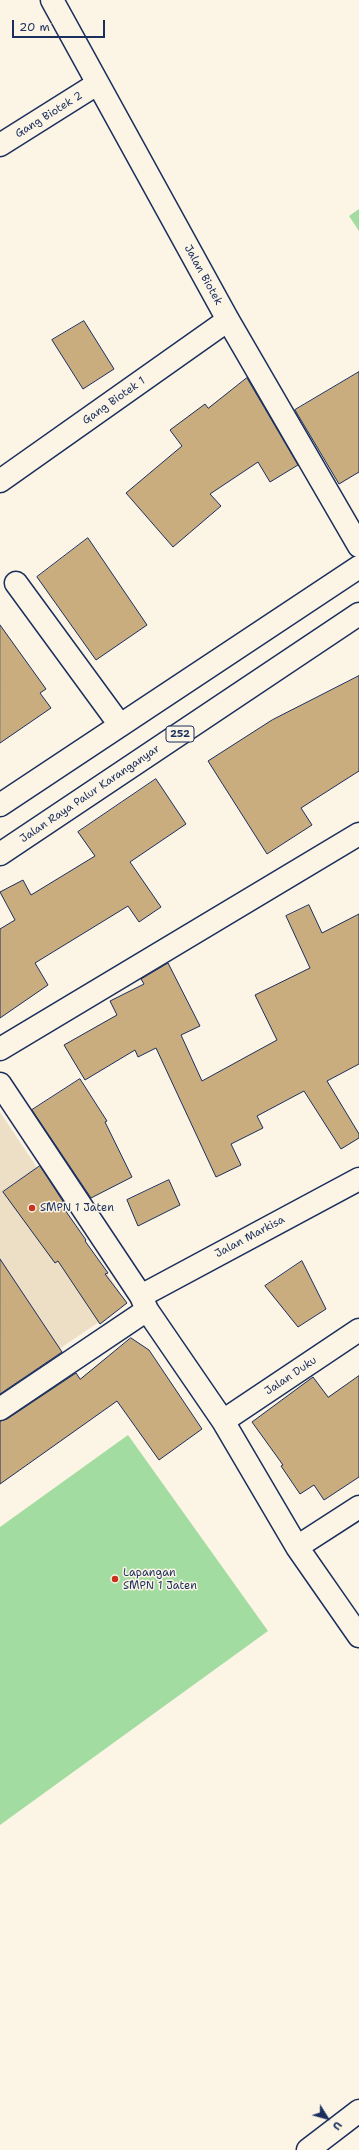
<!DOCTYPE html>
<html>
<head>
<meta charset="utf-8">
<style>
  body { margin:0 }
  #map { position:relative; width:359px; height:2150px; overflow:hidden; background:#fcf5e5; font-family:"Shantell Sans",sans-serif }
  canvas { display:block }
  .north { position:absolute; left:307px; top:2098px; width:40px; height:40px; -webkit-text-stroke:3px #fcf5e5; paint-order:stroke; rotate:127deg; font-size:11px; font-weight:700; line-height:16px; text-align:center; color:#1b2f5e }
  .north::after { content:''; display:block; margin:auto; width:14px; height:18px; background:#1b2f5e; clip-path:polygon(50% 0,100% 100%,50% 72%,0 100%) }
  .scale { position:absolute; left:12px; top:20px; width:93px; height:18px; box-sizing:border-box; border:2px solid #1b2f5e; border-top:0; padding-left:5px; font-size:12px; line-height:14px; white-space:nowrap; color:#1b2f5e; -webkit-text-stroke:3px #fcf5e5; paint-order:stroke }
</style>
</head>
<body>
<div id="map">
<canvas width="359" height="2150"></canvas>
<div class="north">U</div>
<div class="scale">20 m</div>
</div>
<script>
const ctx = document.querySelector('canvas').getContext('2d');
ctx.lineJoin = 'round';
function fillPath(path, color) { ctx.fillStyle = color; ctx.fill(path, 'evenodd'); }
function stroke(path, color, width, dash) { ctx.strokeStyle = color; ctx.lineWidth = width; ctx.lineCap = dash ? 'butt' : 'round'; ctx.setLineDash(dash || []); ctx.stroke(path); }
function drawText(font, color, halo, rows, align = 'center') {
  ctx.font = font + ' "Shantell Sans",sans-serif'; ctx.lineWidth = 3; ctx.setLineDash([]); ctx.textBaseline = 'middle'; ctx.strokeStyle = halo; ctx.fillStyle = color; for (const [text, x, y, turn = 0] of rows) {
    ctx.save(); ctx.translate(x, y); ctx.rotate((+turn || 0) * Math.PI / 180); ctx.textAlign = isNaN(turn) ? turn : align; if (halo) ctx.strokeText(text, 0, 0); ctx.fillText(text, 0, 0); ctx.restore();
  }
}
fillPath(new Path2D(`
  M 0,1112 L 127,1303 L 0,1389 Z`), '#eddfc6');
fillPath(new Path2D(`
  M 359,209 L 359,231 L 349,216 Z
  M 128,1435 L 268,1631 L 0,1825 L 0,1527 Z`), '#a3dca1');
const building = new Path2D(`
  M 84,321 L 114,369 L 83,389 L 52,340 Z
  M 359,372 L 359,472 L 339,484 L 295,410 Z
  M 247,378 L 298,465 L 270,482 L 258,462 L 210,494 L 221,506 L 173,547 L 126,493 L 182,446 L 170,430 L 205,404 L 208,408 Z
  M 88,538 L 147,625 L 96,660 L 37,577 Z
  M 0,625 L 46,689 L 40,693 L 51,708 L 0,743 Z
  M 359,676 L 359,771 L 301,808 L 312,825 L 267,854 L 208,761 L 272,720 Z
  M 156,779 L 186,824 L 130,862 L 161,907 L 139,922 L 128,906 L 35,963 L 48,985 L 0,1018 L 0,929 L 15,920 L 0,892 L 23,880 L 31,895 L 95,856 L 78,832 Z
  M 309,905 L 322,933 L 359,914 L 359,1064 L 327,1081 L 359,1134 L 359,1138 L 341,1149 L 304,1091 L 257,1116 L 263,1128 L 231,1144 L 241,1165 L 216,1177 L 156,1048 L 138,1057 L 135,1050 L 85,1080 L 64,1045 L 117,1015 L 110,1001 L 144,984 L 141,979 L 168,963 L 200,1026 L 181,1035 L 202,1081 L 277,1040 L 255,995 L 310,968 L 286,916 Z
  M 80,1079 L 107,1121 L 105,1122 L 132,1177 L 91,1198 L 32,1110 Z
  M 40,1166 L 68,1209 L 65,1210 L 86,1240 L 85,1241 L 108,1273 L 105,1274 L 127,1303 L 100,1324 L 58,1261 L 55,1263 L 3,1192 Z
  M 169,1180 L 180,1205 L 138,1226 L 127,1200 Z
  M 0,1259 L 62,1352 L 0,1394 Z
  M 302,1261 L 326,1309 L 298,1327 L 265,1286 Z
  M 131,1338 L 149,1350 L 202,1429 L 159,1460 L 117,1401 L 0,1484 L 0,1421 L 7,1419 L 76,1373 L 80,1379 Z
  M 359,1376 L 359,1477 L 324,1500 L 314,1485 L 300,1494 L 281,1466 L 283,1465 L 252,1422 L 313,1377 L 328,1397 Z`);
fillPath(building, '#c9ad7f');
stroke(building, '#1b2f5e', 1);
const minor = new Path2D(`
  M 52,0 L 228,320 L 359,546
  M 0,145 L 97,84
  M 0,481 L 228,320
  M 16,583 L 120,725
  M 0,1049 L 359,834
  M 0,1084 L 141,1296 L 147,1310 L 223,1421 L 297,1547 L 359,1636
  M 141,1296 L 359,1179
  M 0,1409 L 147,1310
  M 223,1421 L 359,1330
  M 297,1547 L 359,1507
  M 308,2150 L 359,2111`);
const major = new Path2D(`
  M 0,805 L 359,567
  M 0,854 L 359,614`);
stroke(minor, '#1b2f5e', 25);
stroke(major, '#1b2f5e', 25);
stroke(minor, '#fcf5e5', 22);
stroke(major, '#fcf5e5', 22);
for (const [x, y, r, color] of [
  [32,1208,4,"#c8321e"],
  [115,1579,4,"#c8321e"]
]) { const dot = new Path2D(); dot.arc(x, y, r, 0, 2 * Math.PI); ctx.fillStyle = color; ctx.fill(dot); stroke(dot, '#fcf5e5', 1.5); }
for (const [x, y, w] of [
  [180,734,28]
]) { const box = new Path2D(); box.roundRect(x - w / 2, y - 8, w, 16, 3); ctx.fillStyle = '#fcf5e5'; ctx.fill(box); stroke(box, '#1b2f5e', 1); }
drawText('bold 10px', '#1b2f5e', null, [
  ["252",180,734]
]);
drawText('11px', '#1b2f5e', '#fcf5e5', [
  ["Gang Biotek 2",49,115,-32],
  ["Jalan Biotek",203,275,61],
  ["Gang Biotek 1",114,401,-35],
  ["Jalan Raya Palur Karanganyar",90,794,-34],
  ["Jalan Markisa",250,1237,-28],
  ["Jalan Duku",291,1376,-34]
]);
drawText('11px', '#1b2f5e', '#fcf5e5', [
  ["SMPN 1 Jaten",40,1208],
  ["Lapangan",123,1573],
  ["SMPN 1 Jaten",123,1586]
], 'left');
</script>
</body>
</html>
